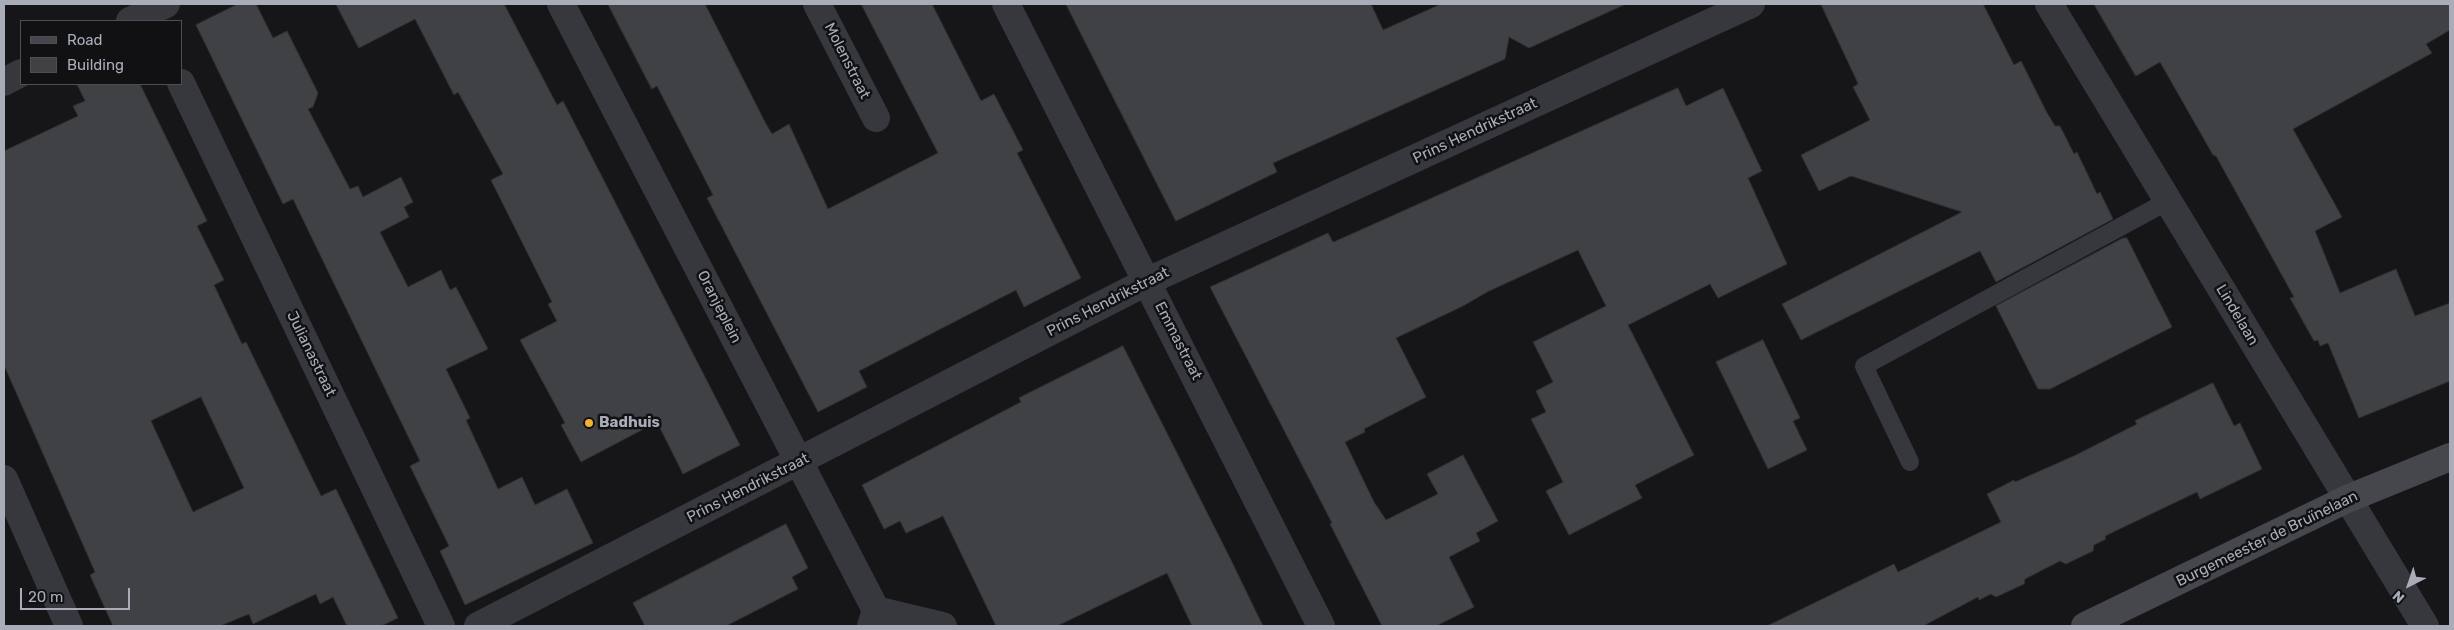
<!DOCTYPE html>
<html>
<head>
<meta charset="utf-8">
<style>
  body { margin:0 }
  #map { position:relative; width:2454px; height:630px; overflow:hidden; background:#161618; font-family:Rubik,sans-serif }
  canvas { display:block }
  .frame { position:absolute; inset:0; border:5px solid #a8adb8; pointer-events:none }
  .legend { position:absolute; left:20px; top:20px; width:162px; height:65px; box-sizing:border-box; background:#111113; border:1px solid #4d4f55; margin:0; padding:6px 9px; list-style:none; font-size:15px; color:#a8adb8 }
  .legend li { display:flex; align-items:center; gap:10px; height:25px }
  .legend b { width:25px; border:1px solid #4d4f55 }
  .north { position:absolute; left:2384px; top:560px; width:50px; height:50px; -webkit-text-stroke:4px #111113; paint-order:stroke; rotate:221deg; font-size:14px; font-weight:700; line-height:20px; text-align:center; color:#a8adb8 }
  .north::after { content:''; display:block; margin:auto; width:18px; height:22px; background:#a8adb8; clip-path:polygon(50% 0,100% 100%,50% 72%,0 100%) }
  .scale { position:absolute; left:20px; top:588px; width:110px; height:22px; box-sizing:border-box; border:2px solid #a8adb8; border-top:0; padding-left:6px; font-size:15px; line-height:18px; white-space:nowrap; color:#a8adb8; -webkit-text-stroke:4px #111113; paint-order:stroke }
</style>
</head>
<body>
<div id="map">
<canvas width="2454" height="630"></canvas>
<div class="frame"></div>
<ul class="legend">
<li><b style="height:6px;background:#45474d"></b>Road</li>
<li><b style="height:14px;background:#404145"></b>Building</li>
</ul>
<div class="north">N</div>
<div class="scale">20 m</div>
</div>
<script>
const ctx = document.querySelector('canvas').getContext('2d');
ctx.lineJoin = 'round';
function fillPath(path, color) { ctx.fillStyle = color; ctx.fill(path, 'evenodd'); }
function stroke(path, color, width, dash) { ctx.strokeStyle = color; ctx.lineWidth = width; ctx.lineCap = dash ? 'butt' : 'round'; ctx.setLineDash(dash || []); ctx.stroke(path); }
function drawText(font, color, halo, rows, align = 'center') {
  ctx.font = font + ' Rubik,sans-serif'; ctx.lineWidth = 5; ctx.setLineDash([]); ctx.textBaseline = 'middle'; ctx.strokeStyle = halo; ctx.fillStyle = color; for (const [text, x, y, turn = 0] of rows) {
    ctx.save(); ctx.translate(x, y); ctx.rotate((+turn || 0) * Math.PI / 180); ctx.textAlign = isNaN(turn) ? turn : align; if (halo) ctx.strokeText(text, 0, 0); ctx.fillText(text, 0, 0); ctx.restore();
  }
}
const building = new Path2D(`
  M 238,4 L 256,4 L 273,38 L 287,31 L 318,93 L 313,107 L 308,109 L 350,189 L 358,186 L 363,197 L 401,177 L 413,202 L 404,207 L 409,217 L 380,232 L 408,287 L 441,270 L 450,290 L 456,287 L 488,349 L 446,369 L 470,418 L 466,420 L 498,489 L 522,477 L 535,505 L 567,489 L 593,543 L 465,605 L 440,551 L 449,546 L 410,466 L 420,461 L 293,199 L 283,204 L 196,25 Z
  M 336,4 L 504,4 L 557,105 L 563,101 L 740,445 L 683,474 L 657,422 L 581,462 L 561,425 L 565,423 L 520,340 L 557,321 L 548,304 L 552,302 L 491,180 L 503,174 L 458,92 L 454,95 L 415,19 L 359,48 Z
  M 608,4 L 705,4 L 765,122 L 772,134 L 789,124 L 828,209 L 938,153 L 861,4 L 932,4 L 981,101 L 994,94 L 1023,150 L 1017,153 L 1081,278 L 1024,307 L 1016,290 L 859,371 L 867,387 L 818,412 L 707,198 L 713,195 L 657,86 L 652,89 Z
  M 1066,4 L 1371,4 L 1383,30 L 1441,4 L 1626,4 L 1529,48 L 1509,37 L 1505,59 L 1273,163 L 1277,172 L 1176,221 Z
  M 1821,4 L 1983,4 L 2014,65 L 2021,61 L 2046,111 L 2055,126 L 2060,126 L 2074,154 L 2077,152 L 2097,194 L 2100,192 L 2113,219 L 1996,282 L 1980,251 L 1801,340 L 1782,304 L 1962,212 L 1851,176 L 1819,191 L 1801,155 L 1870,120 L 1853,87 L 1858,84 Z
  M 2094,4 L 2450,4 L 2450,30 L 2426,44 L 2432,53 L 2293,129 L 2342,217 L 2315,231 L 2340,293 L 2396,269 L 2415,316 L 2450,303 L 2450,381 L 2359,418 L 2328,343 L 2320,346 L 2318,340 L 2314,341 L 2290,298 L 2294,297 L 2216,156 L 2213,155 L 2160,62 L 2136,76 Z
  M 77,84 L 140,84 L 207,221 L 197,226 L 224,280 L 214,285 L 242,344 L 246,342 L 321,496 L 336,489 L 398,618 L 381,626 L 347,626 L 333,597 L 320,604 L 316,594 L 253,624 L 249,614 L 220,626 L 113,626 L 90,575 L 95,572 L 4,365 L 4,151 L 78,116 L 73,106 L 85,101 ZM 201,397 L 244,488 L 193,512 L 151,421 Z
  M 1678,88 L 1686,106 L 1723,88 L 1762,171 L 1748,178 L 1787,264 L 1718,298 L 1710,284 L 1628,325 L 1694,455 L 1635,485 L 1642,498 L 1569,535 L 1546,491 L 1563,482 L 1531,419 L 1546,412 L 1536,391 L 1553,382 L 1533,342 L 1606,306 L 1578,250 L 1487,292 L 1463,306 L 1396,338 L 1426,397 L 1364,429 L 1365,432 L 1345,442 L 1374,502 L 1386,520 L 1438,494 L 1427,474 L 1463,455 L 1498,521 L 1476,533 L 1480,541 L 1449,557 L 1474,607 L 1436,626 L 1382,626 L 1330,524 L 1332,523 L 1210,287 L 1328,233 L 1333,242 Z
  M 2123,238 L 2127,238 L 2172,327 L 2050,389 L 2038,389 L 1996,306 Z
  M 1763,340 L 1800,418 L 1793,421 L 1807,450 L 1768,469 L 1716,362 Z
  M 1123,346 L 1230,558 L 1263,626 L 1192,626 L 1167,573 L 1057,626 L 996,626 L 943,516 L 906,533 L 900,521 L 884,529 L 862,485 L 1021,402 L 1019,398 Z
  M 2213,383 L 2234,426 L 2240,423 L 2262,469 L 2200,499 L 2197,492 L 2105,536 L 2106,539 L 2094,545 L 2093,551 L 2072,561 L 2066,564 L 2060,561 L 2025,579 L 2024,584 L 1996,597 L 1991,594 L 1979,600 L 1978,597 L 1923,626 L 1767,626 L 1894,564 L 1898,572 L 2001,522 L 1987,494 L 2014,480 L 2015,482 L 2076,455 L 2137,424 L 2135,421 Z
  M 786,524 L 808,568 L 792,577 L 798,589 L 726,626 L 645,626 L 633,603 Z`);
fillPath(building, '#404145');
stroke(building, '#303034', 1);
stroke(new Path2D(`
  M 1910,462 L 1864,366 L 2168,201`), '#37383d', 18);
stroke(new Path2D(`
  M 561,4 L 876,610 L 871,626
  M 817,4 L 876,118
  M 1006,4 L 1321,626
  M 2049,4 L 2425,626
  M 130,21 L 166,4
  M 4,82 L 21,73
  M 181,83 L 441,626
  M 4,479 L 69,626
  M 876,610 L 943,626
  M 478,626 L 1148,281 L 1751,4`), '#37383d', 28);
stroke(new Path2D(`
  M 2085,626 L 2347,499 L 2450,457`), '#45474d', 28);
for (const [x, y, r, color] of [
  [589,423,5,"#f2b134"]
]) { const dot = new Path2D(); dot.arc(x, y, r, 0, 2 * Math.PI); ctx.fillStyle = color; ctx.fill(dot); stroke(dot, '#111113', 2); }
drawText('15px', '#a8adb8', '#111113', [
  ["Molenstraat",847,61,63],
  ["Prins Hendrikstraat",1475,131,-25],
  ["Prins Hendrikstraat",1108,302,-27],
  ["Oranjeplein",719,307,63],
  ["Lindelaan",2237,315,59],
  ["Emmastraat",1178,341,63],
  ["Julianastraat",311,354,64],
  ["Prins Hendrikstraat",748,488,-27],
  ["Burgemeester de Bruïnelaan",2267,539,-26]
]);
drawText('bold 15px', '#a8adb8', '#111113', [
  ["Badhuis",599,423]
], 'left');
</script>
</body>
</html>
